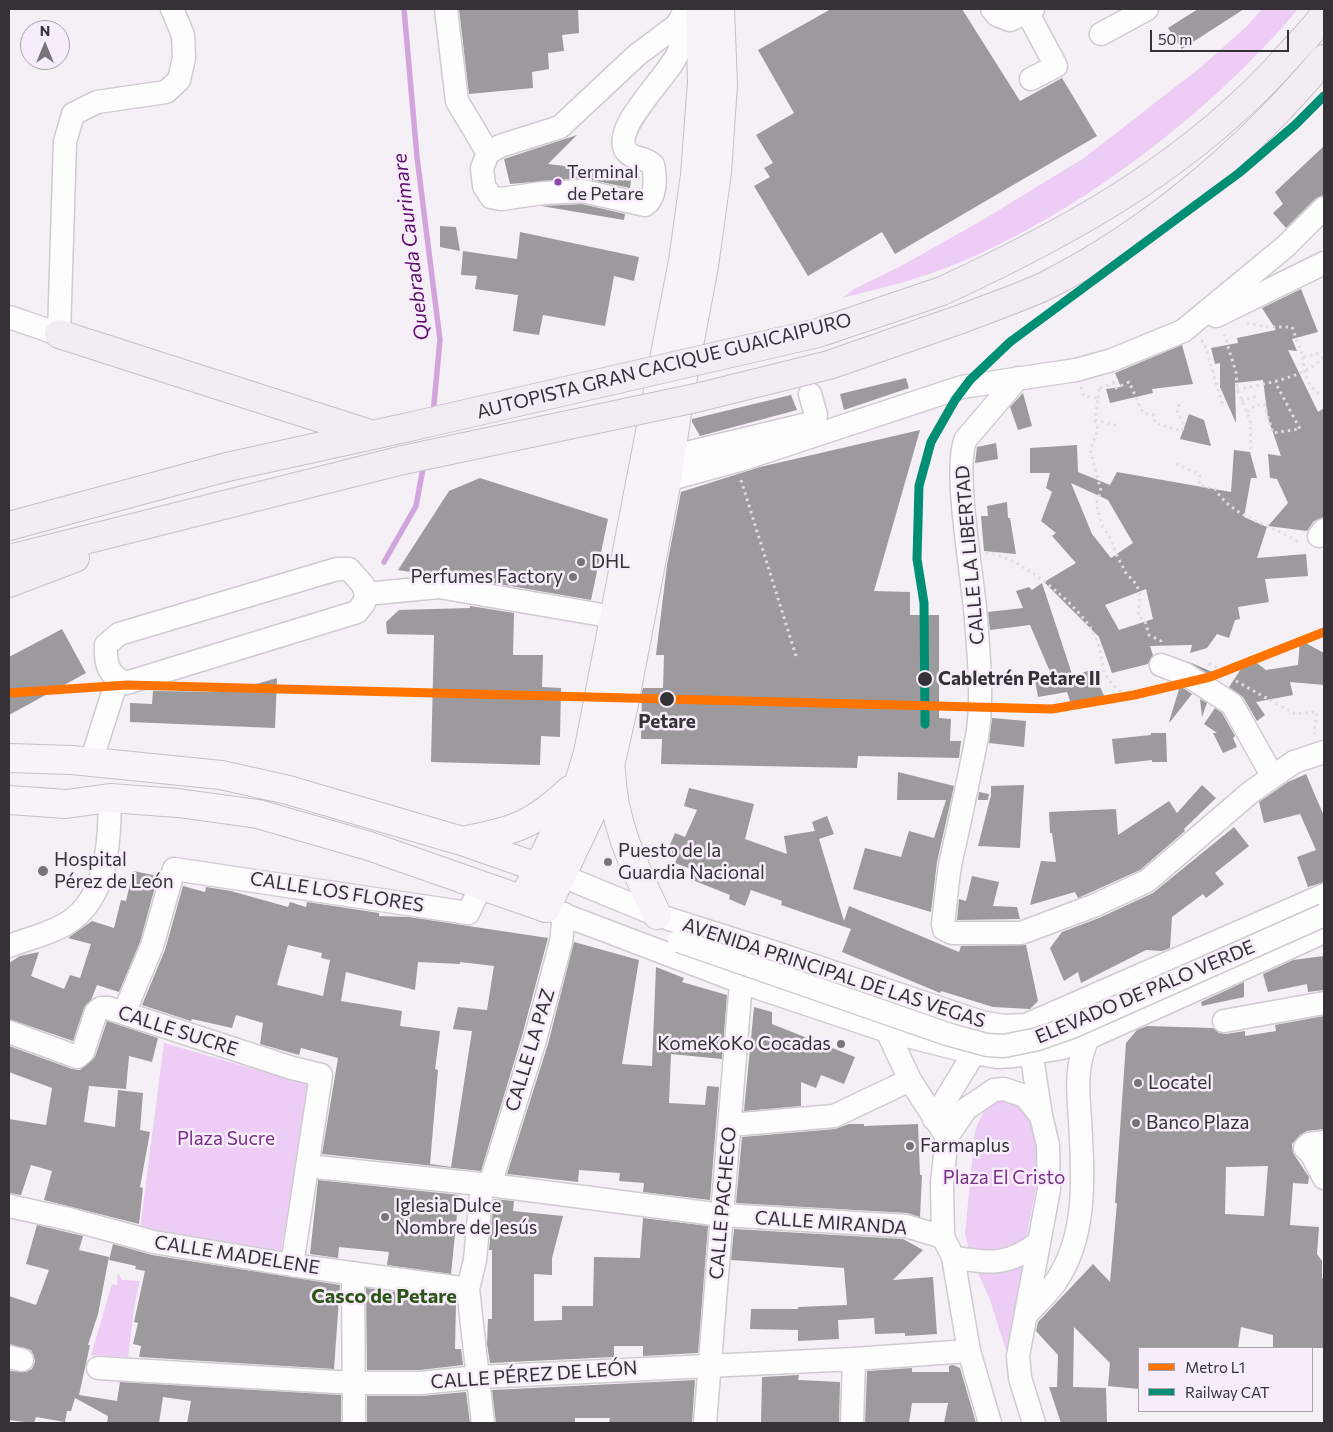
<!DOCTYPE html>
<html>
<head>
<meta charset="utf-8">
<style>
  body { margin:0 }
  #map { position:relative; width:1333px; height:1432px; overflow:hidden; background:#f5eff6; font-family:Commissioner,sans-serif }
  canvas { display:block }
  .frame { position:absolute; inset:0; border:10px solid #353136; pointer-events:none }
  .legend { position:absolute; left:1138px; top:1347px; width:175px; height:65px; box-sizing:border-box; background:#f7ecf9; border:1px solid #a9a1ab; margin:0; padding:6px 9px; list-style:none; font-size:15px; color:#353136 }
  .legend li { display:flex; align-items:center; gap:10px; height:25px }
  .legend b { width:25px; border:1px solid #a9a1ab }
  .north { position:absolute; left:20px; top:20px; width:50px; height:50px; box-sizing:border-box; background:#f7ecf9; border:1px solid #a9a1ab; border-radius:50%; rotate:0deg; font-size:14px; font-weight:700; line-height:20px; text-align:center; color:#353136 }
  .north::after { content:''; display:block; margin:auto; width:18px; height:22px; background:#787479; clip-path:polygon(50% 0,100% 100%,50% 72%,0 100%) }
  .scale { position:absolute; left:1150px; top:30px; width:139px; height:22px; box-sizing:border-box; border:2px solid #353136; border-top:0; padding-left:6px; font-size:15px; line-height:18px; white-space:nowrap; color:#353136; -webkit-text-stroke:4px #f7ecf9; paint-order:stroke }
</style>
</head>
<body>
<div id="map">
<canvas width="1333" height="1432"></canvas>
<div class="frame"></div>
<ul class="legend">
<li><b style="height:6px;background:#ff7400"></b>Metro L1</li>
<li><b style="height:6px;background:#008f75"></b>Railway CAT</li>
</ul>
<div class="north">N</div>
<div class="scale">50 m</div>
</div>
<script>
const ctx = document.querySelector('canvas').getContext('2d');
ctx.lineJoin = 'round';
function fillPath(path, color) { ctx.fillStyle = color; ctx.fill(path, 'evenodd'); }
function stroke(path, color, width, dash) { ctx.strokeStyle = color; ctx.lineWidth = width; ctx.lineCap = dash ? 'butt' : 'round'; ctx.setLineDash(dash || []); ctx.stroke(path); }
function drawText(font, color, halo, rows, align = 'center') {
  ctx.font = font + ' Commissioner,sans-serif'; ctx.lineWidth = 5; ctx.setLineDash([]); ctx.textBaseline = 'middle'; ctx.strokeStyle = halo; ctx.fillStyle = color; for (const [text, x, y, turn = 0] of rows) {
    ctx.save(); ctx.translate(x, y); ctx.rotate((+turn || 0) * Math.PI / 180); ctx.textAlign = isNaN(turn) ? turn : align; if (halo) ctx.strokeText(text, 0, 0); ctx.fillText(text, 0, 0); ctx.restore();
  }
}
fillPath(new Path2D(`
  M 1262,9 L 1298,9 C 1213,111 1075,217 951,266 C 915,280 879,289 842,298 L 854,289 L 901,266 L 981,221 L 1084,158 L 1201,67 L 1246,27 Z
  M 164,1043 L 309,1085 L 280,1257 L 140,1229 Z
  M 1000,1096 L 1027,1103 L 1038,1143 L 1038,1179 L 1028,1228 L 1024,1278 L 1007,1353 L 990,1300 L 970,1254 L 965,1234 L 975,1132 C 980,1117 986,1105 1000,1096 Z
  M 118,1273 L 122,1280 L 140,1281 L 135,1302 L 128,1357 L 91,1355 L 112,1284 L 117,1285 Z`), '#edccf5');
stroke(new Path2D(`
  M 404,9 L 417,157 L 440,340 L 433,414
  M 384,562 L 416,506 L 424,463`), '#d1a5dc', 5.5);
fillPath(new Path2D(`
  M 459,9 L 578,9 L 579,33 L 562,35 L 564,51 L 548,53 L 549,69 L 532,72 L 533,88 L 469,94 Z
  M 831,9 L 962,9 L 1020,101 L 1062,78 L 1097,136 L 895,254 L 882,232 L 808,276 L 754,186 L 770,177 L 764,168 L 773,163 L 756,135 L 794,113 L 758,50 Z
  M 1198,9 L 1244,9 L 1182,49 L 1168,28 Z
  M 577,135 L 548,164 L 632,174 L 630,188 L 582,178 L 510,184 L 504,159 Z
  M 1324,146 L 1324,195 L 1315,199 L 1286,228 L 1273,213 L 1283,204 L 1275,192 Z
  M 582,204 L 625,214 L 624,220 L 541,206 Z
  M 440,226 L 456,227 L 460,251 L 440,247 Z
  M 520,232 L 639,257 L 634,281 L 614,276 L 605,326 L 543,315 L 539,335 L 513,331 L 518,295 L 475,289 L 477,276 L 461,275 L 463,251 L 517,259 Z
  M 1301,289 L 1318,332 L 1292,339 L 1297,351 L 1288,350 L 1318,412 L 1324,408 L 1324,517 L 1314,521 L 1307,531 L 1268,526 L 1288,503 L 1277,479 L 1270,478 L 1268,454 L 1281,456 L 1268,418 L 1263,380 L 1235,383 L 1236,423 L 1220,387 L 1220,363 L 1215,364 L 1211,348 L 1238,343 L 1237,338 L 1276,330 L 1262,308 Z
  M 1182,345 L 1193,384 L 1152,389 L 1153,393 L 1110,403 L 1106,389 L 1121,387 L 1115,373 Z
  M 906,378 L 909,388 L 844,410 L 840,394 Z
  M 1023,393 L 1032,426 L 1018,430 L 1010,407 Z
  M 791,395 L 797,410 L 700,436 L 692,422 L 692,419 Z
  M 1189,414 L 1204,420 L 1211,446 L 1180,439 Z
  M 920,430 L 874,591 L 910,592 L 910,615 L 939,615 L 939,718 L 951,719 L 950,741 L 961,741 L 959,758 L 858,756 L 857,768 L 661,764 L 662,739 L 641,739 L 642,691 L 643,688 L 663,688 L 664,655 L 656,655 L 667,565 L 681,492 L 760,467 Z
  M 996,443 L 998,459 L 975,463 L 977,447 Z
  M 1077,445 L 1078,472 L 1110,485 L 1117,472 L 1231,492 L 1234,450 L 1250,452 L 1257,478 L 1251,478 L 1244,517 L 1267,527 L 1257,558 L 1306,554 L 1308,576 L 1265,579 L 1269,602 L 1238,607 L 1240,619 L 1235,620 L 1229,638 L 1217,634 L 1207,648 L 1190,653 L 1192,645 L 1150,646 L 1153,655 L 1148,664 L 1112,673 L 1099,637 L 1044,582 L 1076,563 L 1052,536 L 1056,533 L 1041,521 L 1052,492 L 1046,488 L 1050,473 L 1030,473 L 1030,448 ZM 1071,483 L 1108,500 L 1133,543 L 1111,558 L 1092,534 ZM 1146,589 L 1153,619 L 1119,630 L 1105,605 Z
  M 480,478 L 608,519 L 591,600 L 441,574 L 428,575 L 398,570 L 449,491 Z
  M 1007,502 L 1008,518 L 1010,518 L 1016,554 L 984,551 L 981,516 L 988,516 L 987,506 Z
  M 1042,583 L 1073,677 L 1092,669 L 1105,698 L 1072,707 L 1067,692 L 1038,697 L 1035,680 L 1051,674 L 1030,625 L 990,630 L 988,612 L 1023,608 L 1016,591 L 1029,587 L 1032,590 Z
  M 470,606 L 514,613 L 513,655 L 543,655 L 542,687 L 561,688 L 560,737 L 541,736 L 540,765 L 431,762 L 434,635 L 387,634 L 386,622 L 399,610 L 470,608 Z
  M 62,629 L 86,673 L 9,715 L 9,657 Z
  M 1300,640 L 1324,653 L 1324,685 L 1290,682 L 1293,695 L 1256,702 L 1265,715 L 1257,721 L 1243,697 L 1229,687 L 1249,657 L 1266,670 L 1298,665 Z
  M 1187,661 L 1217,674 L 1215,678 Z
  M 277,678 L 275,728 L 130,722 L 130,703 L 152,704 L 153,691 L 229,692 Z
  M 1180,686 L 1192,694 L 1170,722 L 1169,722 Z
  M 1200,699 L 1207,703 L 1202,717 Z
  M 1215,708 L 1222,713 L 1235,736 L 1233,738 L 1237,747 L 1223,753 L 1213,733 L 1217,733 L 1204,724 Z
  M 992,718 L 1026,721 L 1024,747 L 989,743 Z
  M 1151,733 L 1166,733 L 1167,762 L 1152,762 L 1152,760 L 1115,764 L 1112,739 L 1151,735 Z
  M 898,772 L 954,786 L 937,862 L 931,912 L 853,889 L 865,848 L 901,857 L 909,831 L 934,838 L 946,800 L 897,800 Z
  M 1306,774 L 1324,816 L 1324,882 L 1308,887 L 1297,857 L 1316,850 L 1300,814 L 1264,823 L 1259,802 L 1288,782 Z
  M 1024,785 L 1020,848 L 978,846 L 991,795 L 991,786 Z
  M 1202,785 L 1216,798 L 1184,829 L 1185,831 L 1140,870 L 1078,898 L 1075,892 L 1030,905 L 1041,861 L 1056,862 L 1052,833 L 1050,833 L 1049,812 L 1116,809 L 1118,835 L 1169,801 L 1177,813 Z
  M 689,788 L 754,804 L 745,839 L 787,854 L 784,836 L 815,831 L 812,822 L 827,816 L 834,834 L 819,839 L 844,921 L 849,906 L 959,952 L 961,946 L 1026,945 L 1038,1001 L 1030,1009 L 993,1007 L 941,991 L 940,993 L 842,952 L 851,929 L 781,905 L 782,901 L 751,890 L 745,906 L 729,899 L 730,895 L 690,879 L 694,870 L 675,863 L 677,858 L 666,854 L 675,833 L 685,837 L 697,810 L 684,806 Z
  M 979,792 L 989,794 L 988,800 L 978,800 Z
  M 1234,827 L 1249,846 L 1215,873 L 1224,884 L 1206,898 L 1203,894 L 1172,917 L 1170,948 L 1162,951 L 1146,950 L 1081,983 L 1078,972 L 1064,981 L 1050,948 L 1062,932 L 1099,918 L 1153,893 Z
  M 133,871 L 158,876 L 140,942 L 119,992 L 97,985 L 91,1000 L 84,1008 L 73,1041 L 9,1019 L 9,963 L 20,956 L 39,952 L 31,976 L 64,989 L 70,975 L 80,978 L 91,944 L 68,938 L 92,921 L 114,928 L 121,900 L 126,901 Z
  M 972,876 L 999,882 L 993,906 L 1017,907 L 1020,919 L 957,920 L 959,899 L 966,901 Z
  M 183,886 L 205,892 L 206,887 L 231,891 L 288,907 L 290,902 L 306,907 L 307,902 L 379,913 L 379,916 L 409,917 L 548,938 L 522,1036 L 481,1171 L 322,1154 L 338,1058 L 301,1048 L 299,1055 L 260,1044 L 263,1023 L 236,1015 L 232,1028 L 192,1019 L 191,1021 L 142,1005 L 165,950 ZM 288,945 L 322,953 L 321,958 L 330,960 L 323,996 L 277,985 ZM 418,962 L 460,964 L 460,962 L 494,966 L 487,1010 L 458,1007 L 453,1029 L 472,1031 L 451,1167 L 430,1164 L 438,1070 L 435,1069 L 440,1031 L 400,1026 L 402,1011 L 341,1001 L 346,972 L 415,990 Z
  M 574,942 L 639,960 L 622,1064 L 652,1066 L 656,967 L 684,978 L 682,982 L 727,995 L 722,1059 L 671,1054 L 669,1103 L 705,1105 L 707,1086 L 719,1087 L 710,1200 L 643,1192 L 644,1183 L 619,1181 L 620,1173 L 579,1170 L 578,1182 L 507,1174 L 548,1044 Z
  M 1324,956 L 1324,990 L 1308,992 L 1307,984 L 1268,992 L 1263,974 L 1293,960 Z
  M 1244,982 L 1244,997 L 1202,1006 L 1201,1002 Z
  M 754,1007 L 772,1012 L 772,1024 L 855,1057 L 844,1084 L 821,1075 L 816,1088 L 801,1082 L 801,1106 L 744,1111 Z
  M 1324,1016 L 1324,1129 L 1307,1131 L 1300,1135 L 1292,1144 L 1293,1153 L 1309,1177 L 1308,1184 L 1293,1183 L 1290,1225 L 1319,1227 L 1317,1254 L 1322,1261 L 1322,1278 L 1324,1278 L 1324,1348 L 1273,1348 L 1273,1335 L 1241,1327 L 1238,1348 L 1139,1348 L 1139,1389 L 1108,1386 L 1110,1363 L 1074,1327 L 1073,1387 L 1106,1388 L 1107,1423 L 1061,1423 L 1049,1387 L 1057,1387 L 1058,1355 L 1036,1331 L 1038,1322 L 1093,1264 L 1110,1282 L 1117,1203 L 1115,1203 L 1126,1043 L 1137,1030 L 1147,1026 L 1213,1028 L 1219,1033 L 1226,1034 L 1245,1031 L 1245,1036 L 1276,1031 L 1275,1025 ZM 1268,1166 L 1264,1216 L 1225,1214 L 1226,1167 Z
  M 107,1021 L 158,1038 L 152,1062 L 129,1056 L 126,1089 L 89,1086 L 84,1122 L 115,1127 L 118,1090 L 143,1093 L 140,1130 L 150,1132 L 140,1187 L 143,1188 L 139,1224 L 44,1200 L 52,1171 L 31,1165 L 21,1195 L 9,1193 L 9,1119 L 46,1125 L 52,1088 L 9,1072 L 9,1046 L 72,1069 L 80,1070 L 95,1057 Z
  M 849,1124 L 864,1124 L 864,1126 L 918,1124 L 920,1175 L 922,1175 L 920,1217 L 907,1213 L 736,1203 L 742,1137 L 835,1129 Z
  M 318,1180 L 459,1195 L 451,1274 L 387,1265 L 389,1252 L 339,1247 L 338,1258 L 310,1254 Z
  M 494,1199 L 514,1201 L 513,1211 L 563,1216 L 552,1258 L 552,1275 L 534,1274 L 534,1321 L 562,1320 L 562,1306 L 593,1306 L 594,1257 L 640,1258 L 643,1218 L 708,1226 L 698,1353 L 643,1356 L 643,1346 L 614,1346 L 614,1357 L 490,1363 L 487,1344 L 488,1319 L 492,1319 L 492,1250 L 489,1250 Z
  M 37,1225 L 83,1236 L 79,1250 L 109,1257 L 98,1314 L 88,1345 L 90,1345 L 79,1395 L 117,1401 L 120,1382 L 341,1395 L 341,1423 L 187,1423 L 191,1401 L 163,1397 L 159,1423 L 107,1423 L 108,1416 L 75,1398 L 71,1411 L 67,1411 L 65,1422 L 36,1417 L 34,1423 L 9,1420 L 10,1371 L 26,1372 L 32,1369 L 35,1362 L 34,1356 L 31,1350 L 9,1344 L 9,1296 L 36,1305 L 49,1270 L 26,1264 Z
  M 734,1229 L 903,1239 L 923,1250 L 893,1280 L 933,1277 L 937,1334 L 905,1336 L 905,1333 L 875,1334 L 874,1318 L 838,1320 L 839,1339 L 798,1341 L 798,1330 L 750,1329 L 751,1309 L 798,1309 L 798,1307 L 847,1305 L 844,1268 L 731,1260 Z
  M 113,1244 L 152,1255 L 340,1285 L 334,1369 L 139,1357 L 141,1346 L 133,1344 L 138,1323 L 134,1322 L 145,1271 L 135,1269 L 136,1266 L 109,1260 Z
  M 366,1288 L 456,1301 L 455,1349 L 461,1349 L 463,1365 L 420,1370 L 367,1370 Z
  M 953,1365 L 960,1368 L 976,1423 L 944,1423 L 948,1403 L 912,1403 L 909,1423 L 865,1423 L 867,1371 L 912,1368 L 912,1372 L 949,1372 L 949,1366 Z
  M 799,1375 L 798,1380 L 840,1382 L 839,1423 L 761,1423 L 762,1377 Z
  M 695,1380 L 692,1423 L 609,1423 L 610,1418 L 575,1418 L 575,1423 L 496,1423 L 492,1390 Z
  M 466,1392 L 470,1423 L 367,1423 L 367,1396 L 421,1396 Z`), '#9c9a9c');
const minor = new Path2D(`
  M 446,9 L 457,101 L 488,153
  M 992,9 L 997,15 L 1010,20 L 1033,9
  M 1027,12 L 1056,66 L 1031,79
  M 677,25 C 678,32 682,41 680,48 C 675,71 610,126 626,151 C 632,159 646,157 653,165 C 656,177 656,198 645,205 L 583,191 L 543,193 L 501,199 L 491,197 L 484,186 L 482,168 L 488,153 L 500,146 L 560,127 L 637,55 L 677,25 L 686,9
  M 1101,34 L 1147,9
  M 1216,316 L 1324,263
  M 9,317 L 59,334 L 65,142 L 73,114 L 97,102 L 166,92 L 179,80 L 184,58 L 183,35 L 172,9
  M 1018,378 L 966,439 C 952,467 974,582 976,620 C 979,657 983,701 977,737 C 969,777 961,817 952,856 C 947,878 946,902 943,924 L 944,929 L 952,933 L 1021,933 L 1093,906 L 1147,881 L 1251,792 L 1294,762 L 1324,752
  M 670,457 L 812,423 L 816,415 L 810,394
  M 667,480 L 740,460 L 962,387 L 1076,370 L 1112,360 L 1183,331 L 1286,246 L 1324,208
  M 1319,536 L 1324,530
  M 366,594 L 363,585 L 349,569 L 337,569 L 119,634 L 106,645 C 105,663 108,676 126,683 L 357,612 L 364,603 L 366,594 L 439,587 L 614,617
  M 1161,665 L 1185,674 L 1232,704 L 1273,777
  M 91,762 L 117,680
  M 560,875 L 657,915 L 773,952 L 984,1023 L 1004,1026 L 1026,1025 L 1324,895
  M 546,908 L 741,982 L 887,1031 L 974,1053 L 997,1057 L 1015,1056 L 1062,1048 L 1088,1038 L 1324,932
  M 9,946 C 24,940 41,936 56,929 C 108,907 109,846 110,798
  M 124,1013 L 152,946 L 174,869 L 468,913 L 482,885
  M 1224,1021 L 1324,1003
  M 887,1031 L 910,1080 L 947,1137
  M 9,1032 L 77,1057 L 83,1052 L 96,1012 L 101,1008 L 108,1008 L 292,1068 L 321,1075 L 292,1265
  M 1029,1038 L 1041,1116 L 1048,1145 L 1049,1189 L 1018,1356 L 1020,1378 L 1034,1423
  M 934,1119 L 974,1053 L 978,1041
  M 730,1125 L 834,1116 L 910,1080
  M 1324,1142 L 1309,1144 L 1305,1148 L 1311,1153 L 1324,1178
  M 307,1166 L 490,1185 L 722,1215 L 906,1226 L 943,1237
  M 482,1184 L 475,1260 L 468,1289 L 483,1423
  M 490,1185 L 535,1040 L 561,942 L 564,914
  M 9,1206 L 69,1219 L 154,1242 L 292,1265 L 468,1289
  M 953,1257 C 988,1264 1009,1266 1039,1242
  M 353,1273 L 354,1423
  M 1027,1314 C 1036,1304 1047,1294 1055,1283 C 1088,1236 1083,1174 1080,1120 C 1078,1090 1075,1067 1088,1038
  M 9,1357 L 22,1360
  M 98,1368 L 354,1383 L 421,1383 L 479,1377 L 854,1359 L 969,1351
  M 705,1423 L 741,982
  M 852,1423 L 854,1359
  M 990,1423 L 969,1351 L 953,1257 L 943,1237 L 942,1182 L 947,1137 L 966,1109 L 994,1090 L 1004,1089 L 1025,1096 L 1041,1116`);
const major = new Path2D(`
  M 9,758 L 72,760 L 221,775 L 288,790 L 462,841 L 554,873
  M 611,771 C 613,824 635,868 657,915
  M 9,800 L 66,804 L 110,798 L 178,803 L 258,814 L 369,846 L 546,908 L 593,809 L 610,766 L 624,704 L 667,480 L 680,393 L 704,266 L 717,172 L 723,84 L 720,9
  M 463,841 C 514,830 531,827 570,790
  M 523,900 L 579,782 L 588,753 L 683,261 L 695,175 L 702,82 L 700,9`);
const highway = new Path2D(`
  M 942,291 C 1074,230 1195,163 1292,52 C 1303,40 1315,28 1324,15
  M 964,318 C 991,307 1020,298 1045,286 C 1151,233 1249,149 1324,59
  M 59,334 L 370,434
  M 9,526 L 227,467 L 409,427
  M 9,559 L 403,460
  M 9,583 L 75,558`);
stroke(minor, '#cfcbd0', 25);
stroke(major, '#c8becb', 30);
stroke(highway, '#c8becb', 30);
stroke(new Path2D(`
  M 1247,323 L 1267,327 L 1292,327 L 1303,357 L 1324,352
  M 1224,334 L 1236,372 L 1237,389 L 1250,420 L 1251,452
  M 1201,341 L 1204,342 L 1223,406
  M 1303,357 C 1303,371 1307,385 1319,394
  M 1113,381 L 1116,388 L 1129,382 L 1143,413 L 1154,415 L 1155,423 L 1182,431 L 1184,425 L 1177,411 L 1180,402
  M 1081,387 L 1084,396 L 1098,398 L 1095,420 L 1119,426
  M 1100,388 L 1114,383
  M 1237,389 C 1261,385 1309,377 1324,356
  M 1098,398 L 1099,385
  M 1241,401 L 1257,396
  M 1247,412 L 1255,405 L 1264,404 L 1273,433 L 1300,429 L 1275,382
  M 1095,420 L 1098,430 L 1090,450 L 1101,491 L 1096,504 L 1102,525 L 1112,541 L 1115,552 L 1126,573 L 1137,585 L 1140,596 L 1138,616 L 1145,621 L 1149,635 L 1161,641 L 1161,646
  M 1176,464 L 1200,475 L 1199,485 L 1215,489 C 1234,519 1272,524 1300,543
  M 741,480 L 796,656
  M 986,553 C 1018,554 1081,607 1094,634 C 1101,647 1101,658 1104,671 C 1108,683 1120,691 1130,699 L 1143,697 L 1157,684
  M 1209,663 L 1229,676
  M 1236,681 L 1295,714 L 1317,712 L 1314,734`), '#dfdddf', 3, [2.5, 4]);
stroke(minor, '#fefdfe', 22);
stroke(major, '#f8f2f9', 28);
stroke(highway, '#f3ecf5', 28);
const minorBridge = new Path2D(`
  M 679,941 L 947,1034 L 987,1045 L 1004,1046 L 1038,1039 L 1072,1027 L 1324,915`);
const highwayBridge = new Path2D(`
  M 409,427 L 818,333 L 942,291
  M 403,460 L 696,398 L 829,365 L 964,318`);
stroke(minorBridge, '#cfcbd0', 25, []);
stroke(highwayBridge, '#c8becb', 30, []);
stroke(minorBridge, '#fefdfe', 22);
stroke(highwayBridge, '#f3ecf5', 28);
stroke(new Path2D(`
  M 925,724 L 924,603 L 917,559 L 919,486 L 931,442 L 955,400 L 970,380 L 1010,342 L 1239,173 L 1295,125 L 1324,96`), '#008f75', 9);
stroke(new Path2D(`
  M 9,693 L 127,685 L 1052,709 L 1134,695 L 1210,677 L 1324,632`), '#ff7400', 9);
for (const [x, y, r, color] of [
  [558,182,4.5,"#8e44ad"],
  [581,562,5,"#787479"],
  [573,577,5,"#787479"],
  [925,679,8,"#353136"],
  [667,699,8,"#353136"],
  [608,862,5,"#787479"],
  [43,871,6,"#787479"],
  [841,1044,5,"#787479"],
  [1138,1083,5,"#787479"],
  [1136,1123,5,"#787479"],
  [910,1146,5,"#787479"],
  [385,1217,5,"#787479"]
]) { const dot = new Path2D(); dot.arc(x, y, r, 0, 2 * Math.PI); ctx.fillStyle = color; ctx.fill(dot); stroke(dot, '#f7ecf9', 2); }
drawText('18px', '#353136', '#f7ecf9', [
  ["Terminal",567,172],
  ["de Petare",567,194]
], 'left');
drawText('19px', '#353136', '#f7ecf9', [
  ["AUTOPISTA GRAN CACIQUE GUAICAIPURO",664,366,-14],
  ["CALLE LA LIBERTAD",970,555,-95],
  ["CALLE LOS FLORES",337,892,9],
  ["AVENIDA PRINCIPAL DE LAS VEGAS",834,973,18],
  ["ELEVADO DE PALO VERDE",1145,992,-23],
  ["CALLE SUCRE",178,1031,18],
  ["CALLE LA PAZ",530,1050,-73],
  ["CALLE PACHECO",723,1203,-85],
  ["CALLE MIRANDA",831,1223,4],
  ["CALLE MADELENE",237,1255,9],
  ["CALLE PÉREZ DE LEÓN",534,1375,-4]
]);
drawText('19px', '#353136', '#f7ecf9', [
  ["DHL",591,562],
  ["Perfumes Factory",563,577,"right"],
  ["Puesto de la",618,851],
  ["Guardia Nacional",618,873],
  ["Hospital",54,860],
  ["Pérez de León",54,882],
  ["KomeKoKo Cocadas",831,1044,"right"],
  ["Locatel",1148,1083],
  ["Banco Plaza",1146,1123],
  ["Farmaplus",920,1146],
  ["Iglesia Dulce",395,1206],
  ["Nombre de Jesús",395,1228]
], 'left');
drawText('bold 19px', '#353136', '#f7ecf9', [
  ["Cabletrén Petare II",938,679],
  ["Petare",667,722,"center"]
], 'left');
drawText('19px', '#79308b', '#f7ecf9', [
  ["Plaza Sucre",226,1139],
  ["Plaza El Cristo",1004,1178]
]);
drawText('italic 20px', '#5d106e', '#f7ecf9', [
  ["Quebrada Caurimare",411,247,-97]
]);
drawText('bold 20px', '#2c5419', '#f7ecf9', [
  ["Casco de Petare",384,1296]
]);
</script>
</body>
</html>
